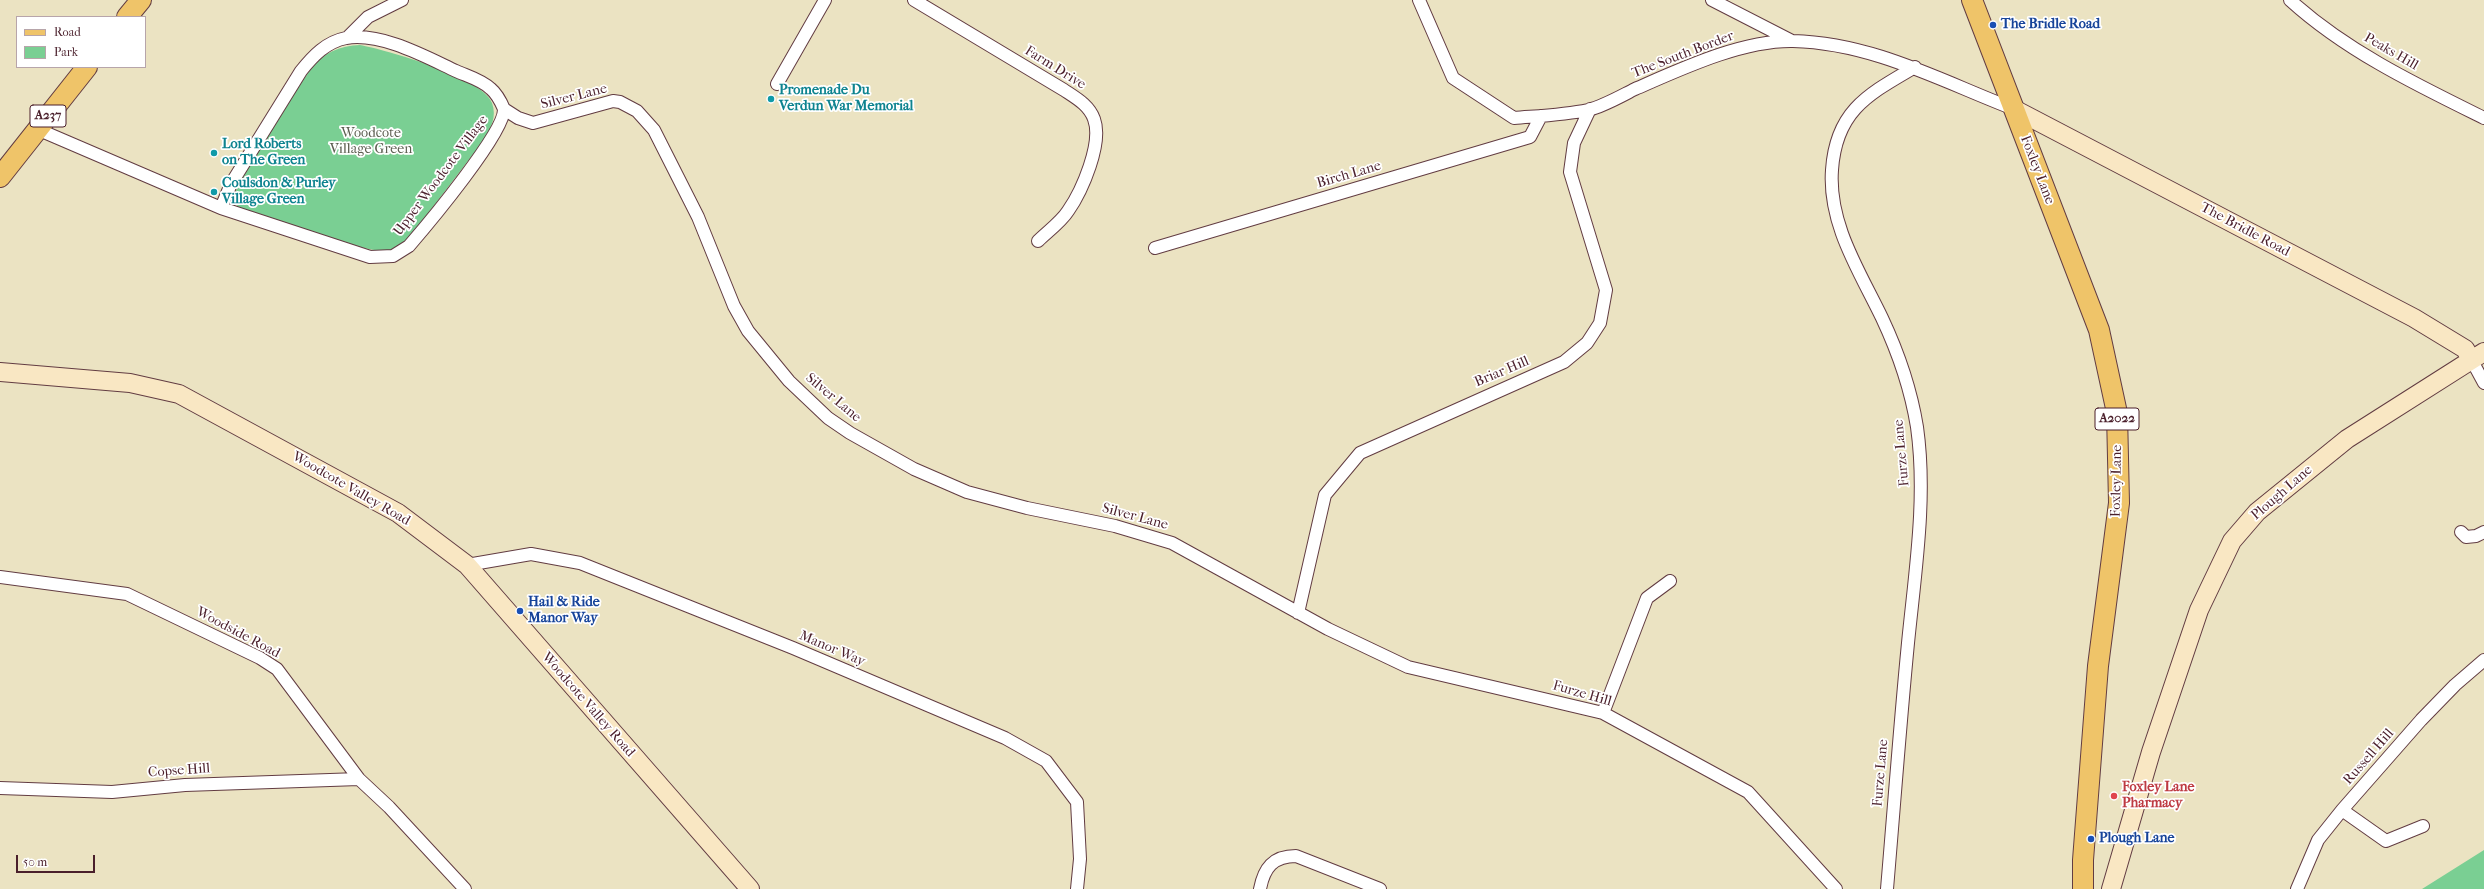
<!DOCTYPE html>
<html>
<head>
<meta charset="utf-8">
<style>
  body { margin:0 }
  #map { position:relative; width:2484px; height:889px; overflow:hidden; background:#ebe3c2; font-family:"IM FELL French Canon",serif }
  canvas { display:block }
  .legend { position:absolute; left:16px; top:16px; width:130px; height:52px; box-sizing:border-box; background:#fff; border:1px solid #b7a5aa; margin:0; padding:5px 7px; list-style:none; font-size:12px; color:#4a1f2b }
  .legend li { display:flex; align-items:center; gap:8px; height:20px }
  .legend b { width:20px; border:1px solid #b7a5aa }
  .scale { position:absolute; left:16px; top:855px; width:79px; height:18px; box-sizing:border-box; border:2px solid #4a1f2b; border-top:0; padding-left:5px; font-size:12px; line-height:14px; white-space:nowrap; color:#4a1f2b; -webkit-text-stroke:3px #fff; paint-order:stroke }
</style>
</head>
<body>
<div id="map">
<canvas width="2484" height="889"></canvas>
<ul class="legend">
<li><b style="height:5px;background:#efc469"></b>Road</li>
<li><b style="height:11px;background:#7acf93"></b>Park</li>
</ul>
<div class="scale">50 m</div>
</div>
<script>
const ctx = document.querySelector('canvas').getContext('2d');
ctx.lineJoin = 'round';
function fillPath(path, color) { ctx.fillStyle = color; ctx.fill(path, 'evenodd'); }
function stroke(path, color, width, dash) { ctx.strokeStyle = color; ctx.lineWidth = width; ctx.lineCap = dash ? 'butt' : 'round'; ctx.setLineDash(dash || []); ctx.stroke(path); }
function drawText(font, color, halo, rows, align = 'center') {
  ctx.font = font + ' "IM FELL French Canon",serif'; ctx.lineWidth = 3.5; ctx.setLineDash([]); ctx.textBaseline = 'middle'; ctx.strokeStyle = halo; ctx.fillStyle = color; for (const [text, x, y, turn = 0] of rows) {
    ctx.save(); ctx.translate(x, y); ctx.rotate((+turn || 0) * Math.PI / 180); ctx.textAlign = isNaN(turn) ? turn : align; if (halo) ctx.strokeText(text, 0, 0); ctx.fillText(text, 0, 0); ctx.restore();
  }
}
fillPath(new Path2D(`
  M 360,45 C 386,50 483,77 492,103 C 497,117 491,128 484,140 L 410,237 C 404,244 397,250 388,251 C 370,254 258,218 240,208 C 237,206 234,202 234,198 C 233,187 300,85 311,68 C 324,52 340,46 360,45 Z
  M 2484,850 L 2484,889 L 2422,889 Z`), '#7acf93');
const street = new Path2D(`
  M 914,0 L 1064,90 C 1076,98 1089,105 1094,119 C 1103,143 1082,191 1068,211 C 1061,222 1047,232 1038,241
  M 1419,0 L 1453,78 L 1514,118 C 1538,116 1564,115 1588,110 C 1604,106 1621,96 1635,89 C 1681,69 1742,40 1793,41 C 1873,43 1941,81 2014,109
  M 1712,0 L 1792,41
  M 2290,0 C 2346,51 2417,85 2484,118
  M 348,37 L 368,17 L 402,0
  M 777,84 L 825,0
  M 504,109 L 518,118 L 533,123 L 613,101 L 620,102 L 637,111 L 654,130 L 698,217 L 734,306 L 748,331 L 789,381 L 828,418 L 850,433 L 914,469 L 967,492 L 1027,508 L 1115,526 L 1172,543 L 1328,629 L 1408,667 L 1603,713 L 1748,792 L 1836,889
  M 37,129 L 221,208 L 231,184 L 301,71 C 313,56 326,42 346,38 C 381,32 426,57 456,71 C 467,76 482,80 491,89 C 497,94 501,102 504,109 C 505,132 428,224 409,246 L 393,256 L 370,257 L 221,208
  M 1155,248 L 1530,137 L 1541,116
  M 2471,359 L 2484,383
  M 2461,532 L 2466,537 L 2476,536 L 2484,532
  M 467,565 L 531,554 L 580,563 L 793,648 L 1005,738 L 1046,761 L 1077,802 L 1080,859 L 1077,889
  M 0,577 L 127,594 L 260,658 L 277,669 L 359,779 L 389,807 L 465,889
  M 1298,613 L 1325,495 L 1360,453 L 1564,362 L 1587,343 L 1600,323 L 1606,290 L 1570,172 L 1574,143 L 1590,109
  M 1603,713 L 1647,598 L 1670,581
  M 0,788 L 112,792 L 185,785 L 359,779
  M 2342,810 L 2386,841 L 2423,826
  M 1260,889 C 1264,868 1273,856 1296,856 L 1380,889
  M 1887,889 C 1894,807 1900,725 1908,643 C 1915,572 1927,498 1917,427 C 1911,390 1898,352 1882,318 C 1860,272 1828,224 1832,170 C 1836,110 1869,94 1915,67
  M 2297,889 L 2318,840 L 2342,810 L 2421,720 L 2455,685 L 2484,660`);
const secondary = new Path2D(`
  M 2014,109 L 2414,318 L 2465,349 L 2471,359
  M 0,372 L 130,383 L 179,394 L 398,513 L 467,565 L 750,889
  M 2111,889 L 2151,752 L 2199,610 L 2232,541 L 2257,512 L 2347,439 L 2484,352`);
const primary = new Path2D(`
  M 1972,0 L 2099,330 L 2117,413 L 2119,503 L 2098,666 L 2083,860 L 2083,889
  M 127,17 L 141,0
  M 0,177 L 87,67`);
stroke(street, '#623c42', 14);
stroke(secondary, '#623c42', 20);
stroke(primary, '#623c42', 22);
stroke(street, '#fff', 12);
stroke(secondary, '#f9e7c3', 18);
stroke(primary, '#efc469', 20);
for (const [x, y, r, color] of [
  [1993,25,4,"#1a4fb4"],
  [771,99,4,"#0f9aa8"],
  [214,153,4,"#0f9aa8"],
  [214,192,4,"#0f9aa8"],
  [520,611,4,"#1a4fb4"],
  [2114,796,4,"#e0444e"],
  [2091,839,4,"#1a4fb4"]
]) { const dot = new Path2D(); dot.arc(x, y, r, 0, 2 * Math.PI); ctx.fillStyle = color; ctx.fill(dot); stroke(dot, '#fff', 1.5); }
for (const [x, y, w] of [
  [48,116,36],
  [2117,419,44]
]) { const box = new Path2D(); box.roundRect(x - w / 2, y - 11, w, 22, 3); ctx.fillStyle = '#fff'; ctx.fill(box); stroke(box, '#4a1f2b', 1); }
drawText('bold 13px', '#4a1f2b', null, [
  ["A237",48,116],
  ["A2022",2117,419]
]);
drawText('bold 14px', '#164399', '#fff', [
  ["The Bridle Road",2001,25],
  ["Hail & Ride",528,603],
  ["Manor Way",528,619],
  ["Plough Lane",2099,839]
], 'left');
drawText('14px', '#4a1f2b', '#fff', [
  ["Peaks Hill",2391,52,30],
  ["The South Border",1683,55,-21],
  ["Farm Drive",1055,68,32],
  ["Silver Lane",574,97,-14],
  ["Foxley Lane",2037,170,69],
  ["Birch Lane",1349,175,-16],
  ["Upper Woodcote Village",441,176,-53],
  ["The Bridle Road",2245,230,28],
  ["Briar Hill",1502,372,-23],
  ["Silver Lane",833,398,40],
  ["Furze Lane",1902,453,-95],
  ["Foxley Lane",2117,481,-89],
  ["Woodcote Valley Road",351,489,30],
  ["Plough Lane",2282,493,-41],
  ["Silver Lane",1135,517,15],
  ["Woodside Road",238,633,28],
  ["Manor Way",832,649,23],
  ["Furze Hill",1582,694,16],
  ["Woodcote Valley Road",588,705,49],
  ["Russell Hill",2369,757,-49],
  ["Copse Hill",179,771,-4],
  ["Furze Lane",1881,773,-85]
]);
drawText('bold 14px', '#0d838f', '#fff', [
  ["Promenade Du",779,91],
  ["Verdun War Memorial",779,107],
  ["Lord Roberts",222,145],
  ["on The Green",222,161],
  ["Coulsdon & Purley",222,184],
  ["Village Green",222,200]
], 'left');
drawText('14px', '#5b5d4f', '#fff', [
  ["Woodcote",371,134],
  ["Village Green",371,150]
]);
drawText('bold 14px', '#be3a42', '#fff', [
  ["Foxley Lane",2122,788],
  ["Pharmacy",2122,804]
], 'left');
</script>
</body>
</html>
